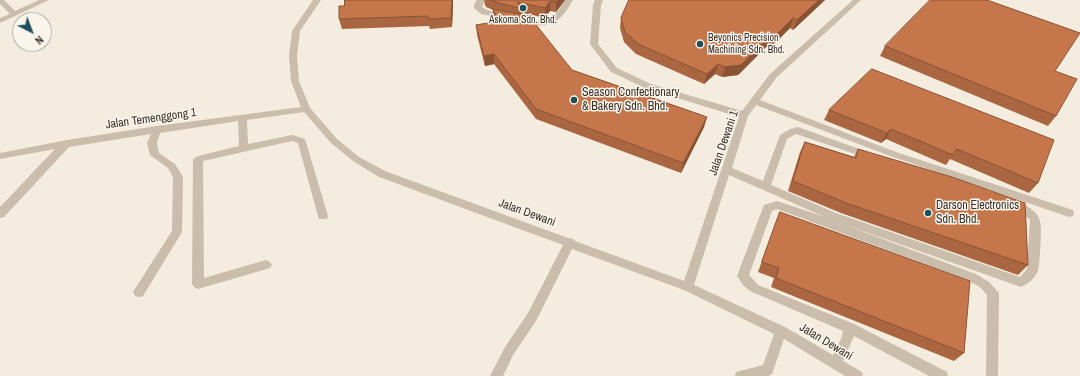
<!DOCTYPE html>
<html>
<head>
<meta charset="utf-8">
<style>
  body { margin:0 }
  #map { position:relative; width:1080px; height:376px; overflow:hidden; background:#f3ecdf; font-family:"Archivo Narrow",sans-serif }
  canvas { display:block }
  .north { position:absolute; left:12px; top:12px; width:40px; height:40px; box-sizing:border-box; background:#faf5ec; border:1px solid #ada79e; border-radius:50%; rotate:138deg; font-size:11px; font-weight:700; line-height:16px; text-align:center; color:#39312a }
  .north::after { content:''; display:block; margin:auto; width:14px; height:18px; background:#1f505b; clip-path:polygon(50% 0,100% 100%,50% 72%,0 100%) }
</style>
</head>
<body>
<div id="map">
<canvas width="1080" height="376"></canvas>
<div class="north">N</div>
</div>
<script>
const ctx = document.querySelector('canvas').getContext('2d');
ctx.lineJoin = 'round';
function fillPath(path, color) { ctx.fillStyle = color; ctx.fill(path, 'evenodd'); }
function stroke(path, color, width, dash) { ctx.strokeStyle = color; ctx.lineWidth = width; ctx.lineCap = dash ? 'butt' : 'round'; ctx.setLineDash(dash || []); ctx.stroke(path); }
function drawText(font, color, halo, rows, align = 'center') {
  ctx.font = font + ' "Archivo Narrow",sans-serif'; ctx.lineWidth = 3; ctx.setLineDash([]); ctx.textBaseline = 'middle'; ctx.strokeStyle = halo; ctx.fillStyle = color; for (const [text, x, y, turn = 0] of rows) {
    ctx.save(); ctx.translate(x, y); ctx.rotate((+turn || 0) * Math.PI / 180); ctx.textAlign = isNaN(turn) ? turn : align; if (halo) ctx.strokeText(text, 0, 0); ctx.fillText(text, 0, 0); ctx.restore();
  }
}
fillPath(new Path2D(`
  M 0,0 L 4,0 L 15,11 L 39,0 L 49,0 L 0,23 L 0,18 L 10,14 L 0,4 Z
  M 313,0 L 321,0 L 300,31 L 297,56 L 299,81 L 310,108 L 337,139 L 359,157 L 385,171 L 568,238 L 574,239 L 575,241 L 684,281 L 739,117 L 645,88 L 611,72 L 590,44 L 593,5 L 595,0 L 603,0 L 601,5 L 598,44 L 617,68 L 651,84 L 742,111 L 770,74 L 853,0 L 861,0 L 776,78 L 760,100 L 896,152 L 1073,210 L 1074,213 L 1073,216 L 1069,217 L 890,156 L 756,105 L 748,116 L 732,168 L 763,181 L 780,135 L 790,129 L 798,127 L 873,154 L 875,156 L 870,159 L 796,134 L 787,139 L 771,185 L 836,213 L 1020,277 L 1027,269 L 1030,220 C 1024,213 1013,213 1009,206 L 1010,203 C 1020,200 1038,210 1040,221 C 1042,227 1040,264 1038,270 C 1036,278 1028,284 1021,287 L 840,223 L 976,274 L 989,282 L 999,293 L 998,376 L 986,376 L 987,295 L 981,288 L 968,280 L 777,209 L 772,211 L 749,275 L 758,285 L 854,324 L 947,372 L 948,376 L 929,376 L 854,336 L 843,361 L 862,372 L 863,376 L 845,376 L 784,339 L 772,374 L 768,376 L 735,376 L 736,372 L 763,365 L 774,334 L 684,290 L 572,249 L 536,321 L 513,355 L 503,376 L 490,376 L 505,347 L 528,313 L 563,245 L 379,177 L 353,161 L 331,143 L 304,112 L 247,120 L 248,144 L 292,135 L 305,139 L 328,216 L 327,219 L 319,219 L 318,216 L 298,143 L 292,141 L 203,161 L 204,278 L 266,260 L 270,262 L 272,265 L 270,268 L 198,289 L 194,287 L 192,284 L 193,159 L 198,156 L 239,146 L 238,121 L 160,133 L 157,143 L 159,153 L 175,164 L 183,177 L 182,232 L 143,296 L 139,297 L 135,296 L 133,292 L 172,231 L 173,177 L 168,168 L 150,155 L 147,143 L 151,134 L 69,147 L 4,217 L 0,218 L 0,207 L 55,149 L 0,159 L 0,153 L 67,140 L 157,126 L 301,107 L 291,81 L 289,56 L 292,31 ZM 729,175 L 825,217 L 777,201 L 764,205 L 737,276 L 743,285 L 750,291 L 843,331 L 841,339 L 833,355 L 785,327 L 694,285 Z
  M 477,0 L 485,0 L 482,7 L 487,10 L 508,15 L 509,17 L 505,19 L 481,14 L 474,8 L 474,4 Z
  M 565,0 L 573,0 C 562,19 555,27 532,25 C 527,24 521,24 517,21 C 520,19 522,19 526,19 C 548,23 554,19 565,0 Z`), '#cbbdab');
fillPath(new Path2D(`
  M 484,0 L 565,0 L 556,12 L 550,11 L 545,18 L 523,13 L 523,15 L 572,70 L 707,117 L 704,127 L 681,173 L 536,119 L 494,64 L 485,66 L 477,35 L 476,25 L 495,22 L 493,19 L 493,10 L 486,7 L 485,5 Z
  M 629,0 L 825,0 L 793,30 L 790,28 L 770,48 L 766,47 L 738,75 L 722,77 L 715,74 L 704,84 L 636,54 L 624,42 L 620,28 L 621,18 Z
  M 453,5 L 452,27 L 430,29 L 429,26 L 342,29 L 339,19 Z
  M 885,46 L 1055,71 L 1056,116 L 1048,126 L 880,56 Z
  M 872,69 L 1038,183 L 1029,193 L 950,159 L 946,165 L 886,139 L 881,143 L 824,120 L 829,110 Z
  M 805,142 L 854,157 L 858,149 L 1028,265 L 1018,275 L 841,213 L 788,191 L 800,152 Z
  M 780,212 L 964,353 L 954,361 L 771,287 L 774,278 L 758,272 L 776,222 Z`), '#a96640');
fillPath(new Path2D(`
  M 452,0 L 453,0 L 453,5 L 452,27 L 451,18 Z
  M 558,0 L 565,0 L 556,12 L 556,2 Z
  M 819,0 L 825,0 L 793,30 L 797,20 Z
  M 550,1 L 550,11 L 545,18 L 545,8 Z
  M 793,18 L 790,28 L 770,48 L 773,38 Z
  M 769,37 L 766,47 L 738,75 L 722,77 L 725,67 Z
  M 494,54 L 494,64 L 485,66 L 484,56 Z
  M 718,64 L 715,74 L 704,84 L 707,74 Z
  M 707,117 L 704,127 L 681,173 L 683,163 Z
  M 891,129 L 886,139 L 881,143 L 887,133 Z`), '#8a5334');
const building = new Path2D(`
  M 345,0 L 452,0 L 451,18 L 428,19 L 428,16 L 339,19 L 339,6 L 344,6 Z
  M 491,0 L 558,0 L 556,2 L 550,1 L 545,8 L 517,2 L 523,9 L 499,3 Z
  M 629,0 L 819,0 L 797,20 L 793,18 L 773,38 L 769,37 L 741,65 L 725,67 L 718,64 L 707,74 L 638,44 L 625,32 L 621,18 Z
  M 930,0 L 987,0 L 1080,33 L 1055,71 L 1077,79 L 1056,116 L 885,46 Z
  M 493,9 L 529,16 L 572,70 L 707,117 L 683,163 L 536,109 L 494,54 L 484,56 L 476,25 L 499,21 Z
  M 872,69 L 1054,140 L 1038,183 L 957,149 L 953,155 L 891,129 L 887,133 L 829,110 Z
  M 805,142 L 856,158 L 858,149 L 952,177 L 1025,203 L 1028,265 L 846,203 L 793,181 Z
  M 780,212 L 970,281 L 964,353 L 776,278 L 779,268 L 762,262 Z`);
fillPath(building, '#c5774b');
stroke(building, '#8a5334', 1);
for (const [x, y, r, color] of [
  [523,8,4,"#1f505b"],
  [700,44,4,"#1f505b"],
  [574,100,4,"#1f505b"],
  [928,213,4,"#1f505b"]
]) { const dot = new Path2D(); dot.arc(x, y, r, 0, 2 * Math.PI); ctx.fillStyle = color; ctx.fill(dot); stroke(dot, '#faf5ec', 1.5); }
drawText('10px', '#39312a', '#faf5ec', [
  ["Askoma Sdn. Bhd.",523,20],
  ["Beyonics Precision",708,38,"left"],
  ["Machining Sdn. Bhd.",708,50,"left"]
]);
drawText('12px', '#39312a', '#faf5ec', [
  ["Season Confectionary",582,93],
  ["& Bakery Sdn. Bhd.",582,107],
  ["Darson Electronics",936,206],
  ["Sdn. Bhd.",936,220]
], 'left');
drawText('12px', '#39312a', '#faf5ec', [
  ["Jalan Temenggong 1",151,119,-8],
  ["Jalan Dewani 1",724,143,-71],
  ["Jalan Dewani",527,213,20],
  ["Jalan Dewani",826,342,31]
]);
</script>
</body>
</html>
